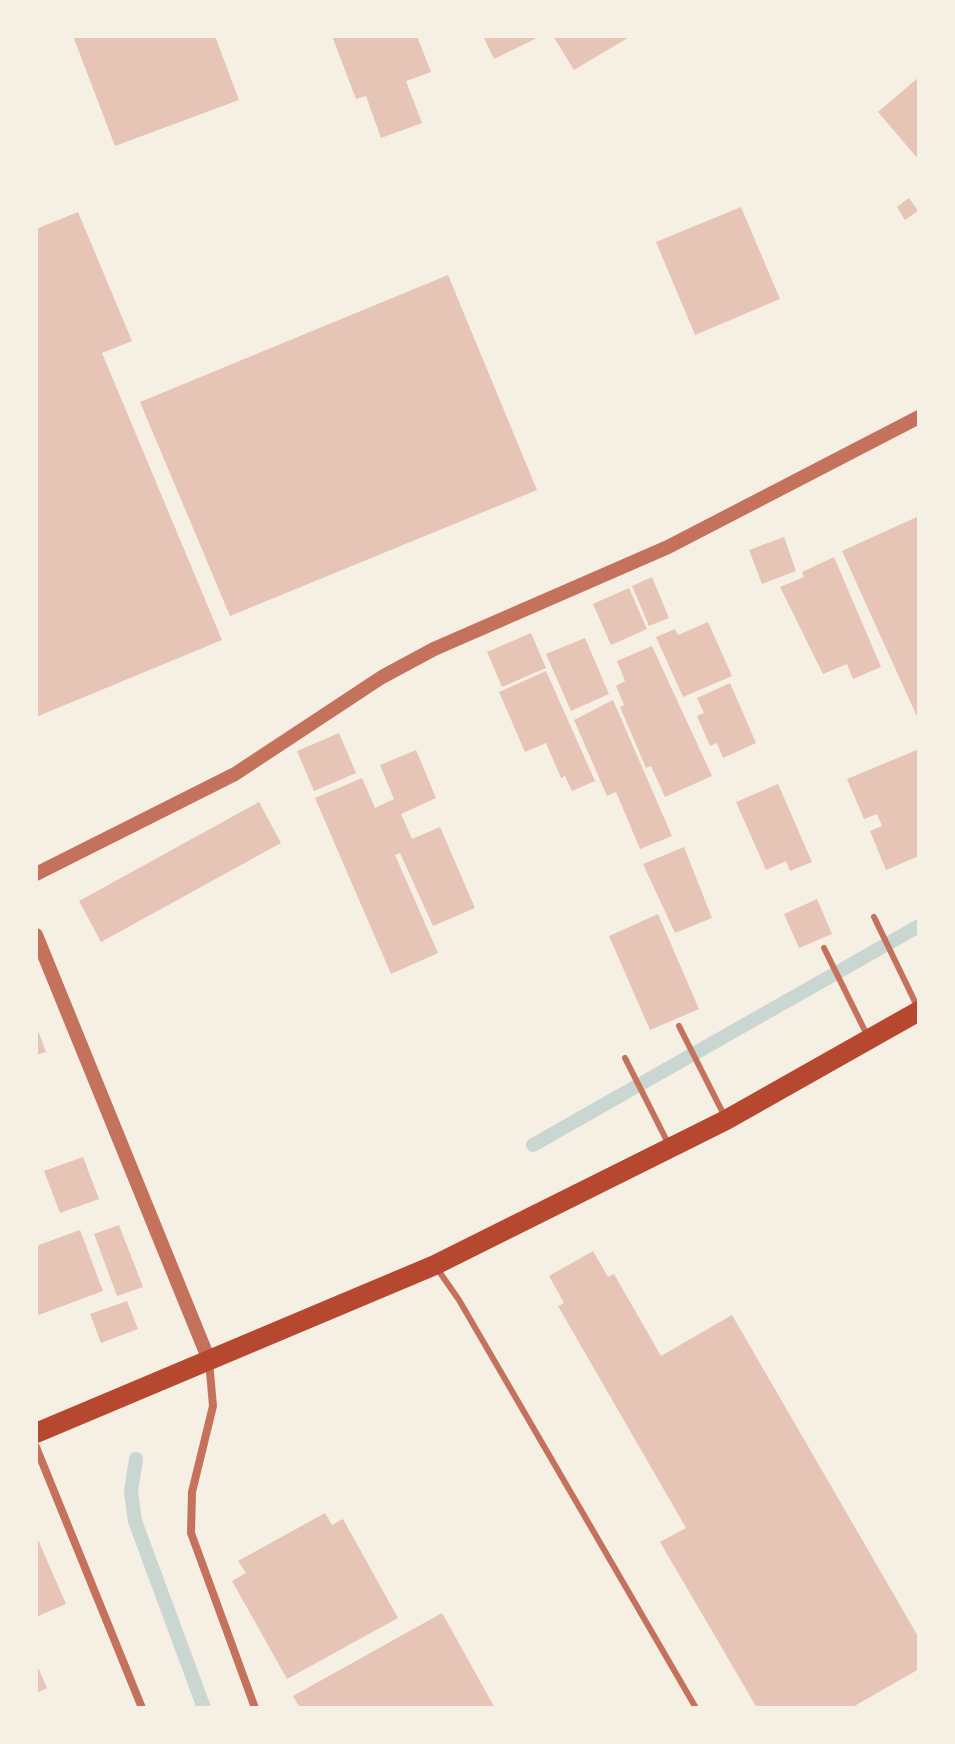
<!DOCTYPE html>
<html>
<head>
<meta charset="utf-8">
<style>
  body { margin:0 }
  #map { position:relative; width:955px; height:1744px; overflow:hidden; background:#f6efe4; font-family:"IBM Plex Sans",sans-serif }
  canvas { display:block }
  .frame { position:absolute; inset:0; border:38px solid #f6efe4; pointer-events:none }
</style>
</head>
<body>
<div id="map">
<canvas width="955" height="1744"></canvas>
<div class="frame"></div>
</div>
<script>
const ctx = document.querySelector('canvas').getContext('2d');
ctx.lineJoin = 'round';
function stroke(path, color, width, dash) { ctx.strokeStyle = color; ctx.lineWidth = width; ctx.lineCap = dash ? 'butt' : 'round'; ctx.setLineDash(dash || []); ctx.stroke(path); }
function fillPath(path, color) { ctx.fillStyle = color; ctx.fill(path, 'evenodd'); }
stroke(new Path2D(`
  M 533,1145 L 919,926
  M 136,1459 L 131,1492 L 135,1521 L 204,1708`), '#c9d6d2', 14);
fillPath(new Path2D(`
  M 73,36 L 215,36 L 239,100 L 115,146 Z
  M 332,36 L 417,36 L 431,72 L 406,81 L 422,123 L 381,138 L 366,96 L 356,99 Z
  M 483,36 L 541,36 L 494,59 Z
  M 553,36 L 631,36 L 574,70 Z
  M 919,77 L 919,160 L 878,112 Z
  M 909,198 L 918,211 L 905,220 L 897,207 Z
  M 741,207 L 780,299 L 695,335 L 656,242 Z
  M 78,212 L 132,341 L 102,353 L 222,640 L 36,717 L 36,229 Z
  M 448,275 L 537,490 L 230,616 L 140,402 Z
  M 919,516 L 919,721 L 842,551 Z
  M 784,537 L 796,571 L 762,584 L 749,550 Z
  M 834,557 L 881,667 L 853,679 L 847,664 L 823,674 L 780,587 L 804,577 L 802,572 Z
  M 652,577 L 669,618 L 649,626 L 632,586 Z
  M 629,588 L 647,629 L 611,645 L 593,604 Z
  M 708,622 L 732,676 L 683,697 L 656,637 L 675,629 L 678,635 Z
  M 531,633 L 546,668 L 502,687 L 487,652 Z
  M 585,638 L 609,694 L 571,711 L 546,654 Z
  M 652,646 L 712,776 L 665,797 L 651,766 L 646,768 L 620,707 L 624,705 L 616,686 L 625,681 L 617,661 Z
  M 546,671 L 595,781 L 572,791 L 565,776 L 561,778 L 546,743 L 525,752 L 499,692 Z
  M 730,683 L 756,743 L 723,758 L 717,743 L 710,746 L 697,716 L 704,713 L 697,698 Z
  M 613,700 L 672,836 L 640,849 L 616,792 L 607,796 L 574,720 Z
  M 339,733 L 356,773 L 314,791 L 297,751 Z
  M 919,749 L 919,856 L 886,870 L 870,831 L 882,826 L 877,814 L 864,819 L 847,779 Z
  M 416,750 L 436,798 L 401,814 L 412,839 L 440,827 L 475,908 L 433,926 L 400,853 L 395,855 L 438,953 L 391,974 L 315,798 L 362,778 L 375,808 L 394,799 L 380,765 Z
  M 778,784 L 812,862 L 790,871 L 786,861 L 766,870 L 736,802 Z
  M 259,802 L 281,843 L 101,942 L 79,901 Z
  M 684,847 L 712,918 L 675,933 L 643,864 Z
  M 817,899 L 832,934 L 799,948 L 784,914 Z
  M 658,914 L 699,1009 L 650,1030 L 609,936 Z
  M 36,1025 L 46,1052 L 36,1055 Z
  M 83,1157 L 99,1199 L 60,1213 L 44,1171 Z
  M 119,1225 L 143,1287 L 117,1296 L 94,1234 Z
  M 80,1230 L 103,1291 L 36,1316 L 36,1246 Z
  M 593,1251 L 608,1277 L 614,1274 L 661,1356 L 732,1315 L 919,1638 L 919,1669 L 851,1708 L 757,1708 L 660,1542 L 686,1528 L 558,1306 L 564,1303 L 549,1276 Z
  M 127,1301 L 138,1329 L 101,1343 L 90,1314 Z
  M 325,1513 L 332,1525 L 343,1519 L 398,1618 L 287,1679 L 232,1581 L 246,1573 L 238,1561 Z
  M 36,1535 L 66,1604 L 36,1617 Z
  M 442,1613 L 495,1708 L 300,1708 L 293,1696 Z
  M 36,1663 L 47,1688 L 36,1693 Z`), '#e6c5b7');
stroke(new Path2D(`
  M 874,917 L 917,1006
  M 824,948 L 868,1037
  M 679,1026 L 725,1117
  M 625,1058 L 669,1145
  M 436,1267 L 459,1300 L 696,1708`), '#c5725c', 6);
stroke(new Path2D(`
  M 209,1361 L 213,1406 L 192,1492 L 191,1533 L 255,1708
  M 36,1447 L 142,1708`), '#c5725c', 8);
stroke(new Path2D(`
  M 36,874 L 235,774 L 382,677 L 434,649 L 668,547 L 919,417
  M 36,935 L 209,1360`), '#c5725c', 14);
stroke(new Path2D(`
  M 36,1433 L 435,1265 L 726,1120 L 919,1011`), '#b5482f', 20);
</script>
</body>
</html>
